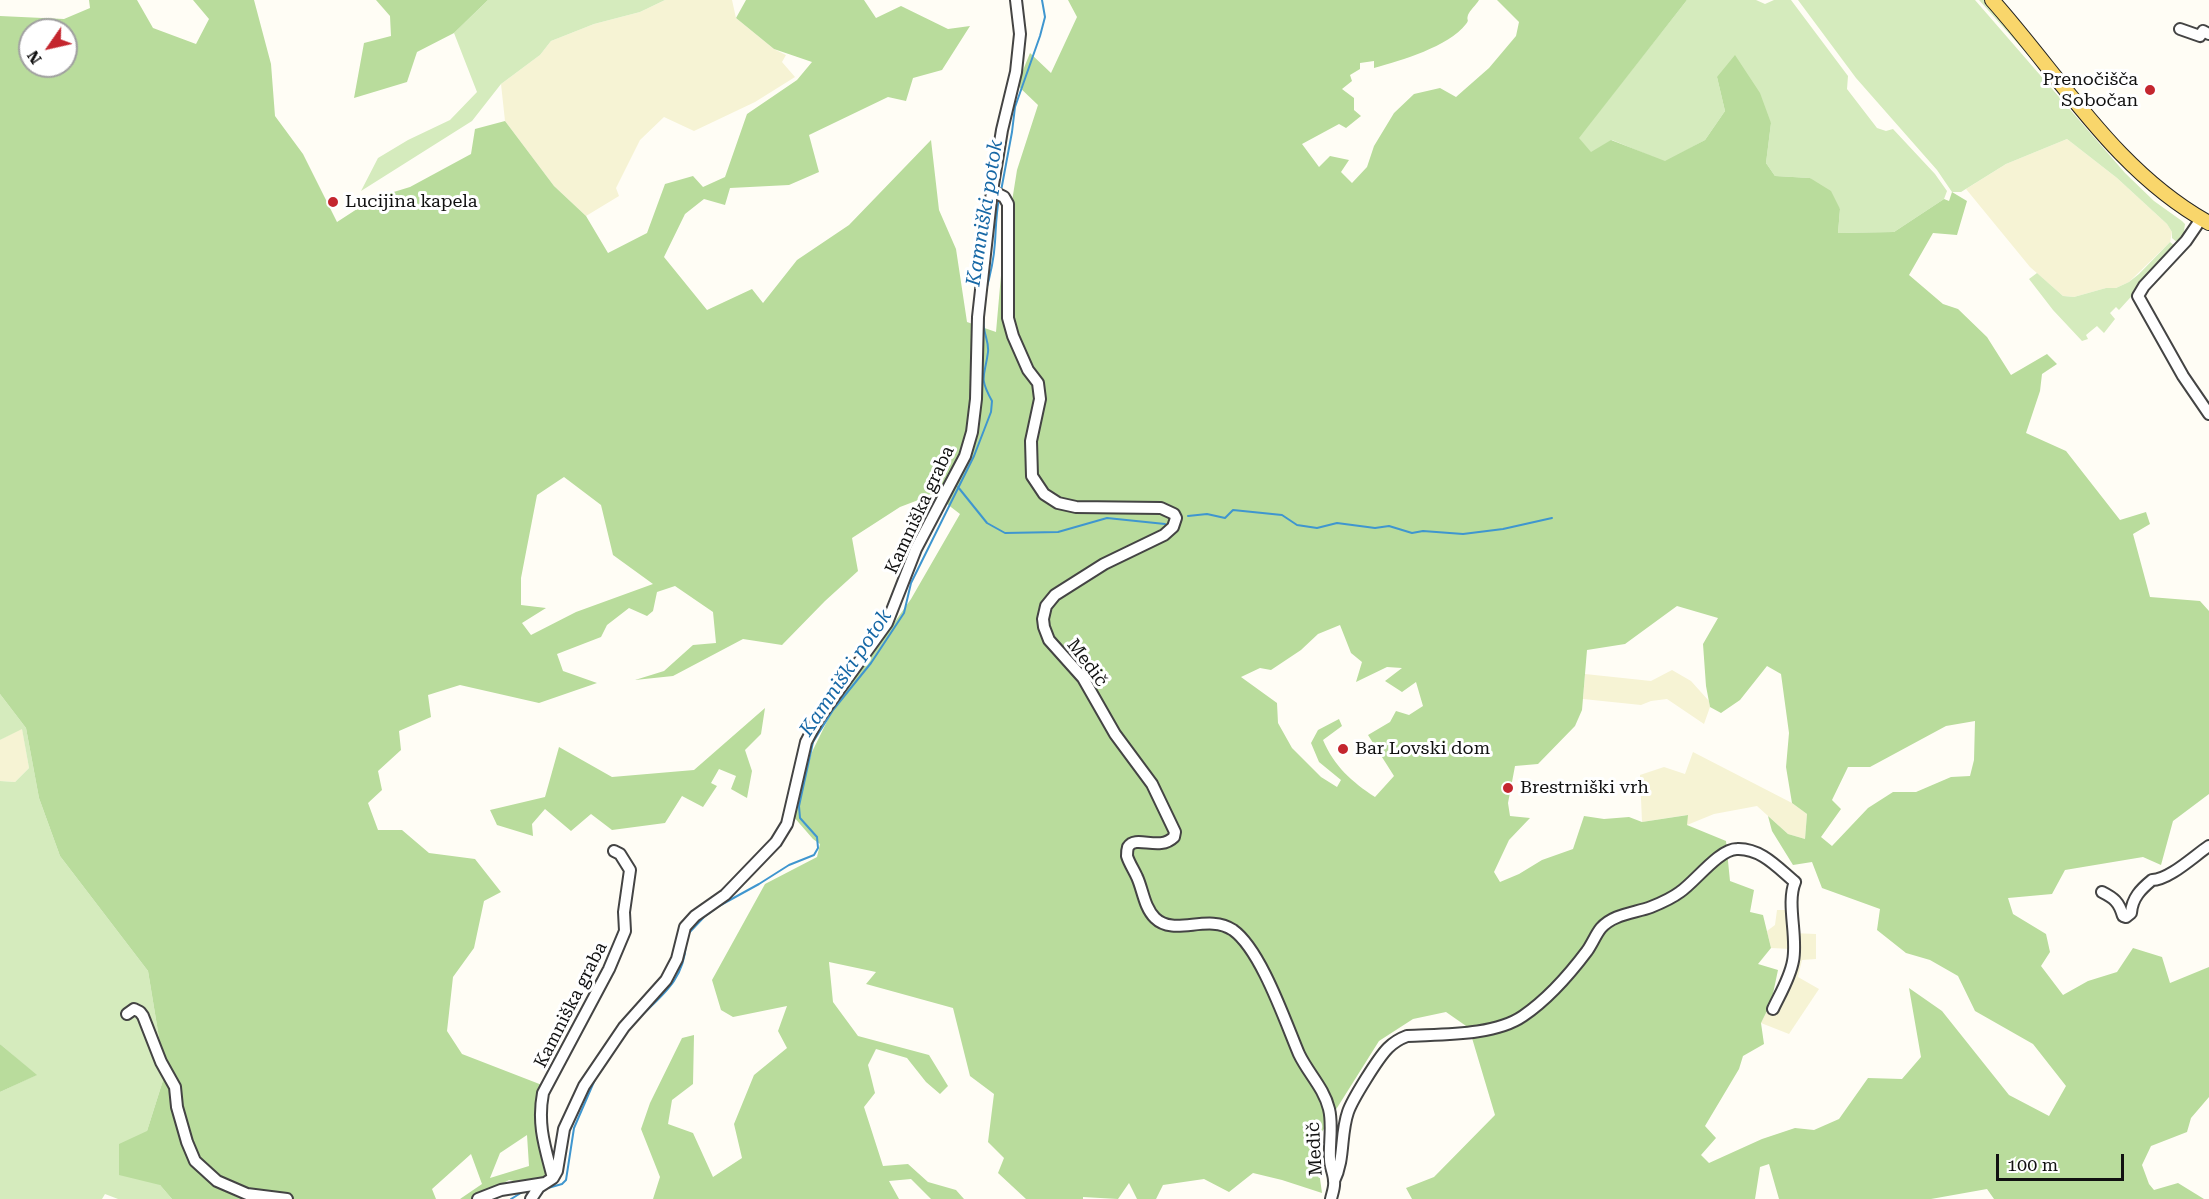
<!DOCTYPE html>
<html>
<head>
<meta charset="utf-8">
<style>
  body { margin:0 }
  #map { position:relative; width:2209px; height:1199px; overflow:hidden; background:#fffdf5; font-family:"Roboto Serif",serif }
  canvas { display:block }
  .north { position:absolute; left:18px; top:18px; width:60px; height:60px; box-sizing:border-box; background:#fff; border:2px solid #a0a0a0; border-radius:50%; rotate:236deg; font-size:16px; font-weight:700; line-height:24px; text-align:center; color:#111 }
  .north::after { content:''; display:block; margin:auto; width:21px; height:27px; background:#c4262e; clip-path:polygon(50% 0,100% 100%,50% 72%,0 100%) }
  .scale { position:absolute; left:1996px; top:1154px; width:128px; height:27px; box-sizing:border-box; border:3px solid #111; border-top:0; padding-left:8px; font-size:18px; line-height:21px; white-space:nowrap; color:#111; -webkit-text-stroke:4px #fff; paint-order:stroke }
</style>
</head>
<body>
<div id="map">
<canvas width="2209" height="1199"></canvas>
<div class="north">N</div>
<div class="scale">100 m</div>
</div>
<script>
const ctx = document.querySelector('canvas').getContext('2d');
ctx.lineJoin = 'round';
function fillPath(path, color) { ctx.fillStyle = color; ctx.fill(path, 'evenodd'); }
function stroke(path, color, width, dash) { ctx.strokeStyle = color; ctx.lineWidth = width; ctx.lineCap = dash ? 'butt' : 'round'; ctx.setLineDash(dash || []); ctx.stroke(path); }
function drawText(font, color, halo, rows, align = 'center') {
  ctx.font = font + ' "Roboto Serif",serif'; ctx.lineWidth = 6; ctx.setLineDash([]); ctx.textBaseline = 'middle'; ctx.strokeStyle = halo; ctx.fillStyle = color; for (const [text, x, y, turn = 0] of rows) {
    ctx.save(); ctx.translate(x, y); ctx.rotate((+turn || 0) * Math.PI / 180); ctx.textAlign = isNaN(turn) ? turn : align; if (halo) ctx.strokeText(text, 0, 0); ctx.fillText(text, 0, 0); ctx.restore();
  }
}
fillPath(new Path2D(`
  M 665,0 L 732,0 L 736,18 L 774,49 L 786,55 L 782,62 L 795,77 L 755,102 L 694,131 L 664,117 L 640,140 L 616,188 L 619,196 L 586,216 L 554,186 L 505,121 L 501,84 L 540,55 L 551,41 L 594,24 L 640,12 Z
  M 2067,139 L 2117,178 L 2167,224 L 2172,232 L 2170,242 L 2129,282 L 2116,288 L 2106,288 L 2074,297 L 2063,296 L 2030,267 L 1966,189 L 2006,164 Z
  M 1672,670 L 1691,681 L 1709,701 L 1710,707 L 1704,724 L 1667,699 L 1651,701 L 1641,705 L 1583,699 L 1585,674 L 1651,681 Z
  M 22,728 L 29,768 L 15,782 L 0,781 L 0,740 Z
  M 1693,752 L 1792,803 L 1807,814 L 1805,839 L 1788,834 L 1757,806 L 1714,814 L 1687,825 L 1687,815 L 1642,822 L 1640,775 L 1664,767 L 1685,774 Z
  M 1777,910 L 1789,910 L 1792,933 L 1816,934 L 1816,959 L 1802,960 L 1798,977 L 1819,989 L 1789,1034 L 1761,1023 L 1786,975 L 1791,949 L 1771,948 L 1767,931 L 1775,925 Z`), '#f6f3d4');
fillPath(new Path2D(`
  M 488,0 L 665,0 L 640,12 L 594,24 L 551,41 L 540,55 L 501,84 L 472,121 L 361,191 L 378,158 L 408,140 L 450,120 L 477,92 L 454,33 Z
  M 1687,0 L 1756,0 L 1765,4 L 1774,0 L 1791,0 L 1848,76 L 1847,89 L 1877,128 L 1886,131 L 1893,129 L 1935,174 L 1947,191 L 1944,199 L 1894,232 L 1838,233 L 1840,209 L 1810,178 L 1775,176 L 1766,163 L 1771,123 L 1717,77 L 1725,111 L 1705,140 L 1665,162 L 1612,140 L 1591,153 L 1578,138 Z
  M 1798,0 L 1975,0 L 2125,173 L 2154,201 L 2182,221 L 2185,224 L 2184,231 L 2187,234 L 2179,244 L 2172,238 L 2172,232 L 2167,224 L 2117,178 L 2067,139 L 2006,164 L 1961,192 L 1952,192 L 1937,170 L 1856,78 Z
  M 1979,0 L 1985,0 L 2044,70 L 2028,55 Z
  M 2170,242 L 2176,247 L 2119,310 L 2116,307 L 2110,313 L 2115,319 L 2104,333 L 2097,326 L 2086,335 L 2088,339 L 2082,341 L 2053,310 L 2029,279 L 2037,273 L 2063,296 L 2074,297 L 2106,288 L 2116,288 L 2129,282 L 2139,274 Z
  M 0,694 L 26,728 L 39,798 L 60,856 L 148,971 L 165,1074 L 147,1131 L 160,1185 L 172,1199 L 118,1199 L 105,1194 L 102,1199 L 0,1199 L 0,1092 L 36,1075 L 0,1044 L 0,781 L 15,782 L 29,768 L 22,729 L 0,740 Z`), '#d5ebbd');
fillPath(new Path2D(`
  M 89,0 L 137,0 L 153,28 L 196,44 L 209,19 L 193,0 L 254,0 L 271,64 L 275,116 L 303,154 L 337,222 L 374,198 L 410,187 L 471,154 L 475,129 L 505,121 L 554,186 L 586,216 L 608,253 L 647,233 L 665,184 L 693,176 L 703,187 L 725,177 L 747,114 L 797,80 L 812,62 L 774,49 L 736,18 L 746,0 L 864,0 L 876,18 L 901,6 L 948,29 L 970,26 L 942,70 L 913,78 L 906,101 L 888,97 L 809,135 L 819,172 L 789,185 L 730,188 L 725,205 L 704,199 L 685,214 L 664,257 L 707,310 L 752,289 L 763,303 L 797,260 L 849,225 L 931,140 L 939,210 L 956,249 L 967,322 L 996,332 L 1002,264 L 1017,170 L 1038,105 L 1017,85 L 1030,53 L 1051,73 L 1077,17 L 1068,0 L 1479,0 C 1476,5 1470,10 1468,15 C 1466,21 1470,19 1466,24 C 1448,47 1402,60 1374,68 L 1374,61 L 1360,63 L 1360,69 L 1350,75 L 1352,81 L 1342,89 L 1354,98 L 1354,110 L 1361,116 L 1346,128 L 1339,124 L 1302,144 L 1319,167 L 1330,156 L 1349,160 L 1341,172 L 1352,183 L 1367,167 L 1374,146 L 1394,113 L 1414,94 L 1440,88 L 1456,97 L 1489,68 L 1516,36 L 1519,22 L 1497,0 L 1687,0 L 1579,138 L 1591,152 L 1611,140 L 1665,161 L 1705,140 L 1725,111 L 1717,77 L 1735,55 L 1760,93 L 1771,123 L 1766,163 L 1775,176 L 1810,178 L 1831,191 L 1840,209 L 1838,233 L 1894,232 L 1944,199 L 1949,201 L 1952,192 L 1967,201 L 1957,235 L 1933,233 L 1909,275 L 1943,304 L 1958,309 L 1987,337 L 2011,375 L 2047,354 L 2057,364 L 2042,374 L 2040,391 L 2026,433 L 2066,451 L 2120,520 L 2146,512 L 2150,524 L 2133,534 L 2150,597 L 2200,601 L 2209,611 L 2209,794 L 2173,821 L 2161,865 L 2143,857 L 2065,870 L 2052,894 L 2008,898 L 2013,914 L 2046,934 L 2050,952 L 2041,966 L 2063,995 L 2088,981 L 2117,972 L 2133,948 L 2162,957 L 2170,983 L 2209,967 L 2209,1097 L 2191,1118 L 2187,1132 L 2151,1146 L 2142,1165 L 2149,1184 L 2154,1190 L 2178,1183 L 2204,1199 L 1994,1199 L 1987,1189 L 1931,1199 L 1779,1199 L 1769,1164 L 1760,1167 L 1755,1199 L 1412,1199 L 1406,1188 L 1434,1177 L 1495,1115 L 1469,1028 L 1446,1012 L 1413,1019 L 1379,1041 L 1315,1143 L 1322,1193 L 1282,1180 L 1253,1173 L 1229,1192 L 1204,1179 L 1163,1185 L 1156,1199 L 1137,1199 L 1129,1183 L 1118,1199 L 1083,1197 L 1083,1199 L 1026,1199 L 998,1173 L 1004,1158 L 988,1142 L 994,1094 L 970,1076 L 953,1008 L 866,984 L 876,972 L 829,962 L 833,1002 L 858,1036 L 929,1055 L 948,1086 L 940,1094 L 926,1082 L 907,1058 L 876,1049 L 868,1065 L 875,1093 L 864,1107 L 883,1166 L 908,1164 L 928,1182 L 956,1190 L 964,1199 L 931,1199 L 911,1179 L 889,1181 L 899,1199 L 653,1199 L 660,1177 L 641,1129 L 650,1103 L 682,1038 L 694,1035 L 693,1084 L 672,1100 L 668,1124 L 693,1133 L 713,1177 L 742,1158 L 734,1124 L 754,1075 L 787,1048 L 778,1031 L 787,1006 L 733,1017 L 721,1010 L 712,980 L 765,884 L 817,857 L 820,844 L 813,839 L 793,816 L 812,752 L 833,709 L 911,599 L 960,514 L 934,494 L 900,507 L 852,538 L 858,571 L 825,601 L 782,645 L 743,639 L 673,676 L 635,680 L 664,671 L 693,645 L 716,643 L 713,612 L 675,586 L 657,592 L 653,611 L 647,616 L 629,608 L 607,625 L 601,637 L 557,654 L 563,671 L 597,683 L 539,703 L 460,685 L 428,695 L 431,717 L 399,731 L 401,750 L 378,771 L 382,790 L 368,803 L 378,830 L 402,830 L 429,853 L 475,859 L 501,892 L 484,901 L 474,948 L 453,977 L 447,1031 L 462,1054 L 542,1085 L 536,1123 L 550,1151 L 548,1174 L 532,1185 L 509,1180 L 474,1199 L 460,1199 L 482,1184 L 471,1154 L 432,1189 L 436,1199 L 172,1199 L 160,1185 L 119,1175 L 119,1144 L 147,1131 L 165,1074 L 148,971 L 60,856 L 39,798 L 26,728 L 0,694 L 0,16 L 64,19 L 90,8 ZM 30,30 L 66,30 L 66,66 L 30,66 ZM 564,477 L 601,505 L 613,555 L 653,584 L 576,612 L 531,635 L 522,623 L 546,608 L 521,605 L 521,578 L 537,495 ZM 1677,606 L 1718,618 L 1703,644 L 1706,686 L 1710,707 L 1721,713 L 1740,700 L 1767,666 L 1781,674 L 1789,733 L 1786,767 L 1792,803 L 1807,814 L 1805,839 L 1788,834 L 1768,816 L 1772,831 L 1793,865 L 1812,862 L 1822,888 L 1880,909 L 1877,930 L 1906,953 L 1930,960 L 1958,976 L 1975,1011 L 2033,1044 L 2066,1086 L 2049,1116 L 2009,1095 L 1942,1011 L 1909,988 L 1921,1057 L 1902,1079 L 1868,1078 L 1839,1119 L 1814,1130 L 1795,1128 L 1762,1139 L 1709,1163 L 1701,1155 L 1716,1138 L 1705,1126 L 1739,1069 L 1743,1056 L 1764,1044 L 1761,1023 L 1771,1003 L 1778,970 L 1758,964 L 1771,948 L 1763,915 L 1750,912 L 1754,890 L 1730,881 L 1726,841 L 1687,825 L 1688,815 L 1642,822 L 1629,817 L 1604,819 L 1584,816 L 1573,849 L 1542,860 L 1519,874 L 1500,882 L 1494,872 L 1509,840 L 1530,818 L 1510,816 L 1508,803 L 1515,766 L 1538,764 L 1575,726 L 1582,710 L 1587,650 L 1625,644 ZM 1340,625 L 1351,653 L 1362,662 L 1356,682 L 1387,667 L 1402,668 L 1385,681 L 1402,692 L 1416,682 L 1423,706 L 1409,715 L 1396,711 L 1390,722 L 1368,735 L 1394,776 L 1375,797 C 1352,782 1334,766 1323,740 L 1342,726 L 1339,719 L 1318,730 L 1311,743 L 1319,762 L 1341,780 L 1337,787 L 1321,777 L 1292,748 L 1278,723 L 1277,703 L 1241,677 L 1260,668 L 1271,670 L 1301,650 L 1318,634 ZM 1975,721 L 1974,760 L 1970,776 L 1951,777 L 1916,792 L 1893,792 L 1868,808 L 1832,846 L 1821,837 L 1841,809 L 1832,800 L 1848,767 L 1870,767 L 1946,726 ZM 527,1135 L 529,1166 L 490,1178 L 500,1153 Z
  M 376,0 L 488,0 L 454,33 L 417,52 L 407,82 L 354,98 L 364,43 L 391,36 L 390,16 Z
  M 765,708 L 761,734 L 745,750 L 752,771 L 747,798 L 731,789 L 736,776 L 719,769 L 711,783 L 717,786 L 703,807 L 682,796 L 665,823 L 612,830 L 591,814 L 571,831 L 545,809 L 532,824 L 533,836 L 497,825 L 490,810 L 545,797 L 559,747 L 612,777 L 694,770 Z
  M 0,1044 L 37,1075 L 0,1092 Z`), '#b9dc9c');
stroke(new Path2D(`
  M 1001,191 L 1012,132 L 1015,107 L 1040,36 L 1045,17 L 1042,0
  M 985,294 C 990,277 994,259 995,242 C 996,227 996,214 999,199
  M 958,487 L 987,523 L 1005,533 L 1058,532 L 1107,518 L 1165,524
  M 1188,516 L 1207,514 L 1225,518 L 1233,510 L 1282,515 L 1297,525 L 1317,528 L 1337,523 L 1375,528 L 1389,526 L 1412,533 L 1423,531 L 1463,534 L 1503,529 L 1552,518
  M 687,935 L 704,917 L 719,906 L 759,884 L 789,865 L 814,855 L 818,848 L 817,837 L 800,818 L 799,806 L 813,742 L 833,710 L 871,663 L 904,613 L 911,583 L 974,456 L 991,412 L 992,401 C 978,376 985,377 988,352 C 989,343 985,336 984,328 C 982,320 985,309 985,300
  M 642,1015 C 665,993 684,978 686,944
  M 541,1190 L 562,1184 L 566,1180 L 574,1128 L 596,1077
  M 511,1199 L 524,1191`), '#3f96cf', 2);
const minor = new Path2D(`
  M 2180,29 L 2200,36 L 2203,31 L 2209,34
  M 992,191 L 1004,197 L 1008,204 L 1008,318 L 1013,336 L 1028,370 L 1038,383 L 1040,399 L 1031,441 L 1032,476 L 1044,494 L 1058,503 L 1076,507 L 1161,508 L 1174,514 L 1176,518 L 1173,527 L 1164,535 L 1104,564 L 1055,595 L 1046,606 L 1043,619 L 1044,627 L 1049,640 L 1083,678 L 1115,734 L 1152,784 L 1175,832 L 1174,837 C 1159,852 1136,834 1128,847 C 1127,850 1127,853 1127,856 C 1129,863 1134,870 1137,877 C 1143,890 1144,907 1155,918 C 1174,937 1208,913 1233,930 C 1261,950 1285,1021 1299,1054 C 1308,1073 1324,1088 1329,1109 C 1333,1125 1329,1143 1330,1159 C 1330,1167 1334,1174 1334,1181 C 1335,1187 1332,1194 1331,1199
  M 2201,219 L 2186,241 L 2144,286 L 2138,296 L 2183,376 L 2209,414
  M 2102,892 C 2114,898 2119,902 2123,916 L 2126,917 L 2131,913 C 2132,898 2141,889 2152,880 C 2169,880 2194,856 2209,846
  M 127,1014 L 134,1009 L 140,1012 L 143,1016 L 161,1062 L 175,1087 L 177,1107 L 187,1142 L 195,1161 L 217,1181 L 247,1194 L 287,1199
  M 553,1178 C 545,1147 537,1125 543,1093 L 609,969 L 625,931 L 624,912 L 630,870 L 620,854 L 614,851
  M 1334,1181 C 1345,1159 1340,1135 1348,1112 C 1352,1100 1378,1058 1388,1048 C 1394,1042 1399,1039 1407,1036 C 1442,1034 1494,1036 1523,1016 C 1548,999 1569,975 1587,951 C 1592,944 1596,934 1601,928 C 1613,914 1635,913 1651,907 C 1661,903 1672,898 1680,892 C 1695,882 1719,849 1737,849 C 1761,848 1778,868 1795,882 C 1786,903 1798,937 1793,961 C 1790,978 1780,994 1773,1009
  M 478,1199 L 501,1190 L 545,1183
  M 531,1199 L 539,1187 L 553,1178 L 557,1171 L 564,1129 L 584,1086 L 624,1027 L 666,980 L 677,959 L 685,927 L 695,916 L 725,895 L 776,842 L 787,824 L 806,742 L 818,719 L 887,623 L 916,549 L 965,456 L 972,432 L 976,399 L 978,317 L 992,191 L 1002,130 L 1016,72 L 1020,34 L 1016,0`);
const major = new Path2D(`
  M 1992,0 C 2061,77 2116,172 2209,223`);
stroke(minor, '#444', 14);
stroke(major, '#222', 16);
stroke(minor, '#fff', 10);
stroke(major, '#f9d66b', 14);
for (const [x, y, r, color] of [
  [2150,90,6,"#c4262e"],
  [333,202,6,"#c4262e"],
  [1343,749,6,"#c4262e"],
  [1508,788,6,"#c4262e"]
]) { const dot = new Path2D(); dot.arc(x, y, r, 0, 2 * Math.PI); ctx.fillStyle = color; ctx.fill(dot); stroke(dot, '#fff', 2); }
drawText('18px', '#111', '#fff', [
  ["Prenočišča",2138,80,"right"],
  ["Sobočan",2138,101,"right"],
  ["Lucijina kapela",345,202],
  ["Bar Lovski dom",1355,749],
  ["Brestrniški vrh",1520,788]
], 'left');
drawText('18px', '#111', '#fff', [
  ["Kamniška graba",920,510,-65],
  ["Medič",1087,663,53],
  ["Kamniška graba",571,1005,-63],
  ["Medič",1315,1149,-93]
]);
drawText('italic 20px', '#1768a6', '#fff', [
  ["Kamniški potok",985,213,-81],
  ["Kamniški potok",846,673,-56]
]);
</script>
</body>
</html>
